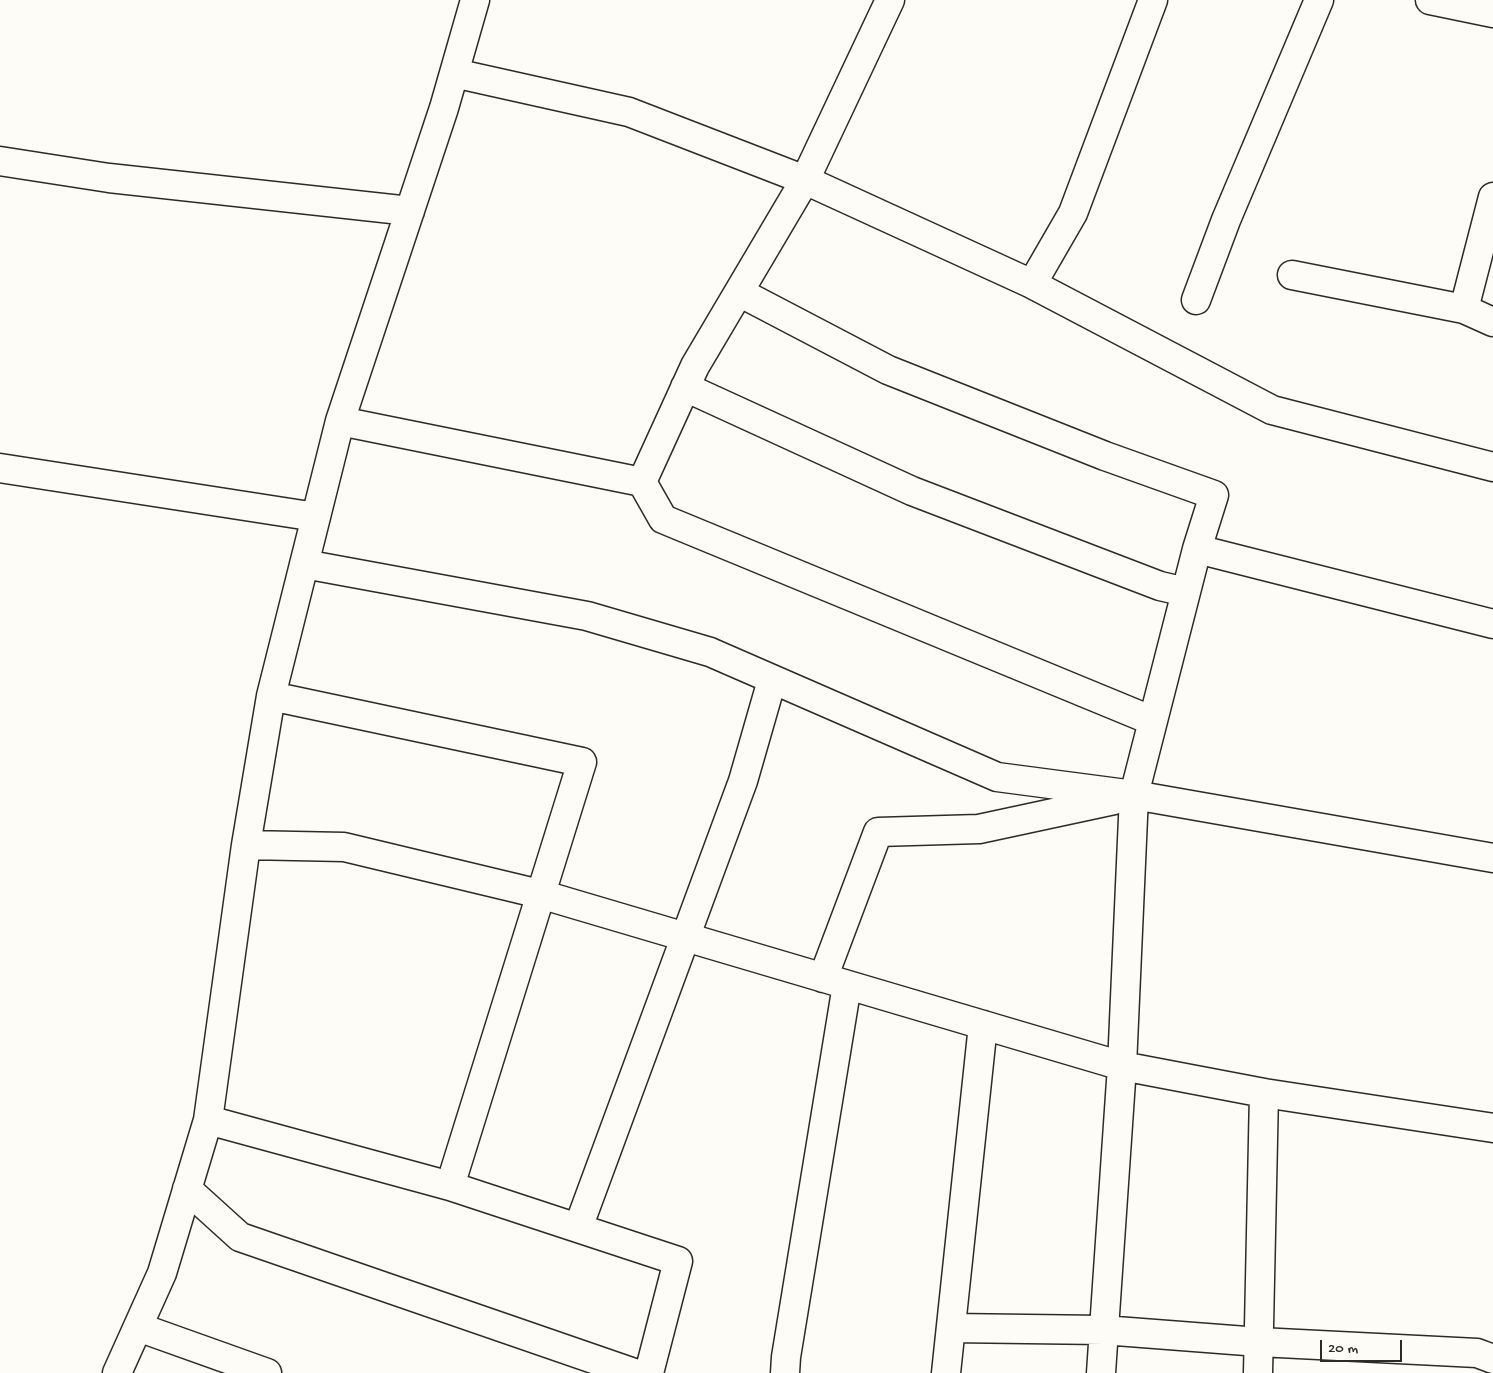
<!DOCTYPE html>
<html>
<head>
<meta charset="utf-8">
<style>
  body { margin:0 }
  #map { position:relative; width:1493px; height:1373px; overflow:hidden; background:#fdfcf7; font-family:"Gochi Hand",sans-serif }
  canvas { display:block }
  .scale { position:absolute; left:1320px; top:1340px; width:82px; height:22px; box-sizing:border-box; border:2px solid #2b2b2b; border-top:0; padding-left:6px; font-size:15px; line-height:18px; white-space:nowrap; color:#2b2b2b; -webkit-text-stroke:4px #fdfcf7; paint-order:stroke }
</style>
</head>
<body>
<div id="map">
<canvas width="1493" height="1373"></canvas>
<div class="scale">20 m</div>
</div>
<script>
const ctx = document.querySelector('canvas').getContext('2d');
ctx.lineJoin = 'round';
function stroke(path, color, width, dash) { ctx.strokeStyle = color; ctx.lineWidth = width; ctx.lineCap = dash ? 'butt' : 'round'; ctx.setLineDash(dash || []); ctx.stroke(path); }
const minor = new Path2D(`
  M 1430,0 L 1493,13
  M 454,73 L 629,112 L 805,180 L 1032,284 L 1272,410 L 1493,467
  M 0,161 L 109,178 L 410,211
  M 1292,275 L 1464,309 L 1493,322
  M 1032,284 L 1073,213 L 1153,0
  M 739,292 L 888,370 L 1105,456 L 1214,495 L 1197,549 L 1134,795 L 1122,1066 L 1101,1373
  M 1196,300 L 1226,220 L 1319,0
  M 1464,309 L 1493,197
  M 685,387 L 912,491 L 1160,586 L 1186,592
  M 340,421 L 642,482 L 663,519 L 1153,721
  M 0,468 L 316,517
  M 642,482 L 695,366 L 805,180 L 890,0
  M 1197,549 L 1493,624
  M 304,564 L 587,616 L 710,652 L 997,777 L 1134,795 L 1493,858
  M 271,696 L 582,762 L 450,1186
  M 246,845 L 344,847 L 540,894 L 1122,1066 L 1264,1093 L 1493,1128
  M 823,978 L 878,832 L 979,829 L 1114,800
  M 208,1120 L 450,1186 L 678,1261 L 649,1373
  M 187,1189 L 240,1237 L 634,1373
  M 578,1228 L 743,781 L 772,680
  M 138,1327 L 267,1373
  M 951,1328 L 1103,1330 L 1259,1342 L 1477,1353 L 1493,1359
  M 117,1373 L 162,1273 L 208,1120 L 246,845 L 271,696 L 340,421 L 444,108 L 475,0
  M 785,1373 L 786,1357 L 847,985
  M 946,1373 L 983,1025
  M 1258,1373 L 1264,1093`);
stroke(minor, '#2b2b2b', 31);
stroke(minor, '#fdfcf7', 28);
</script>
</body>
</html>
